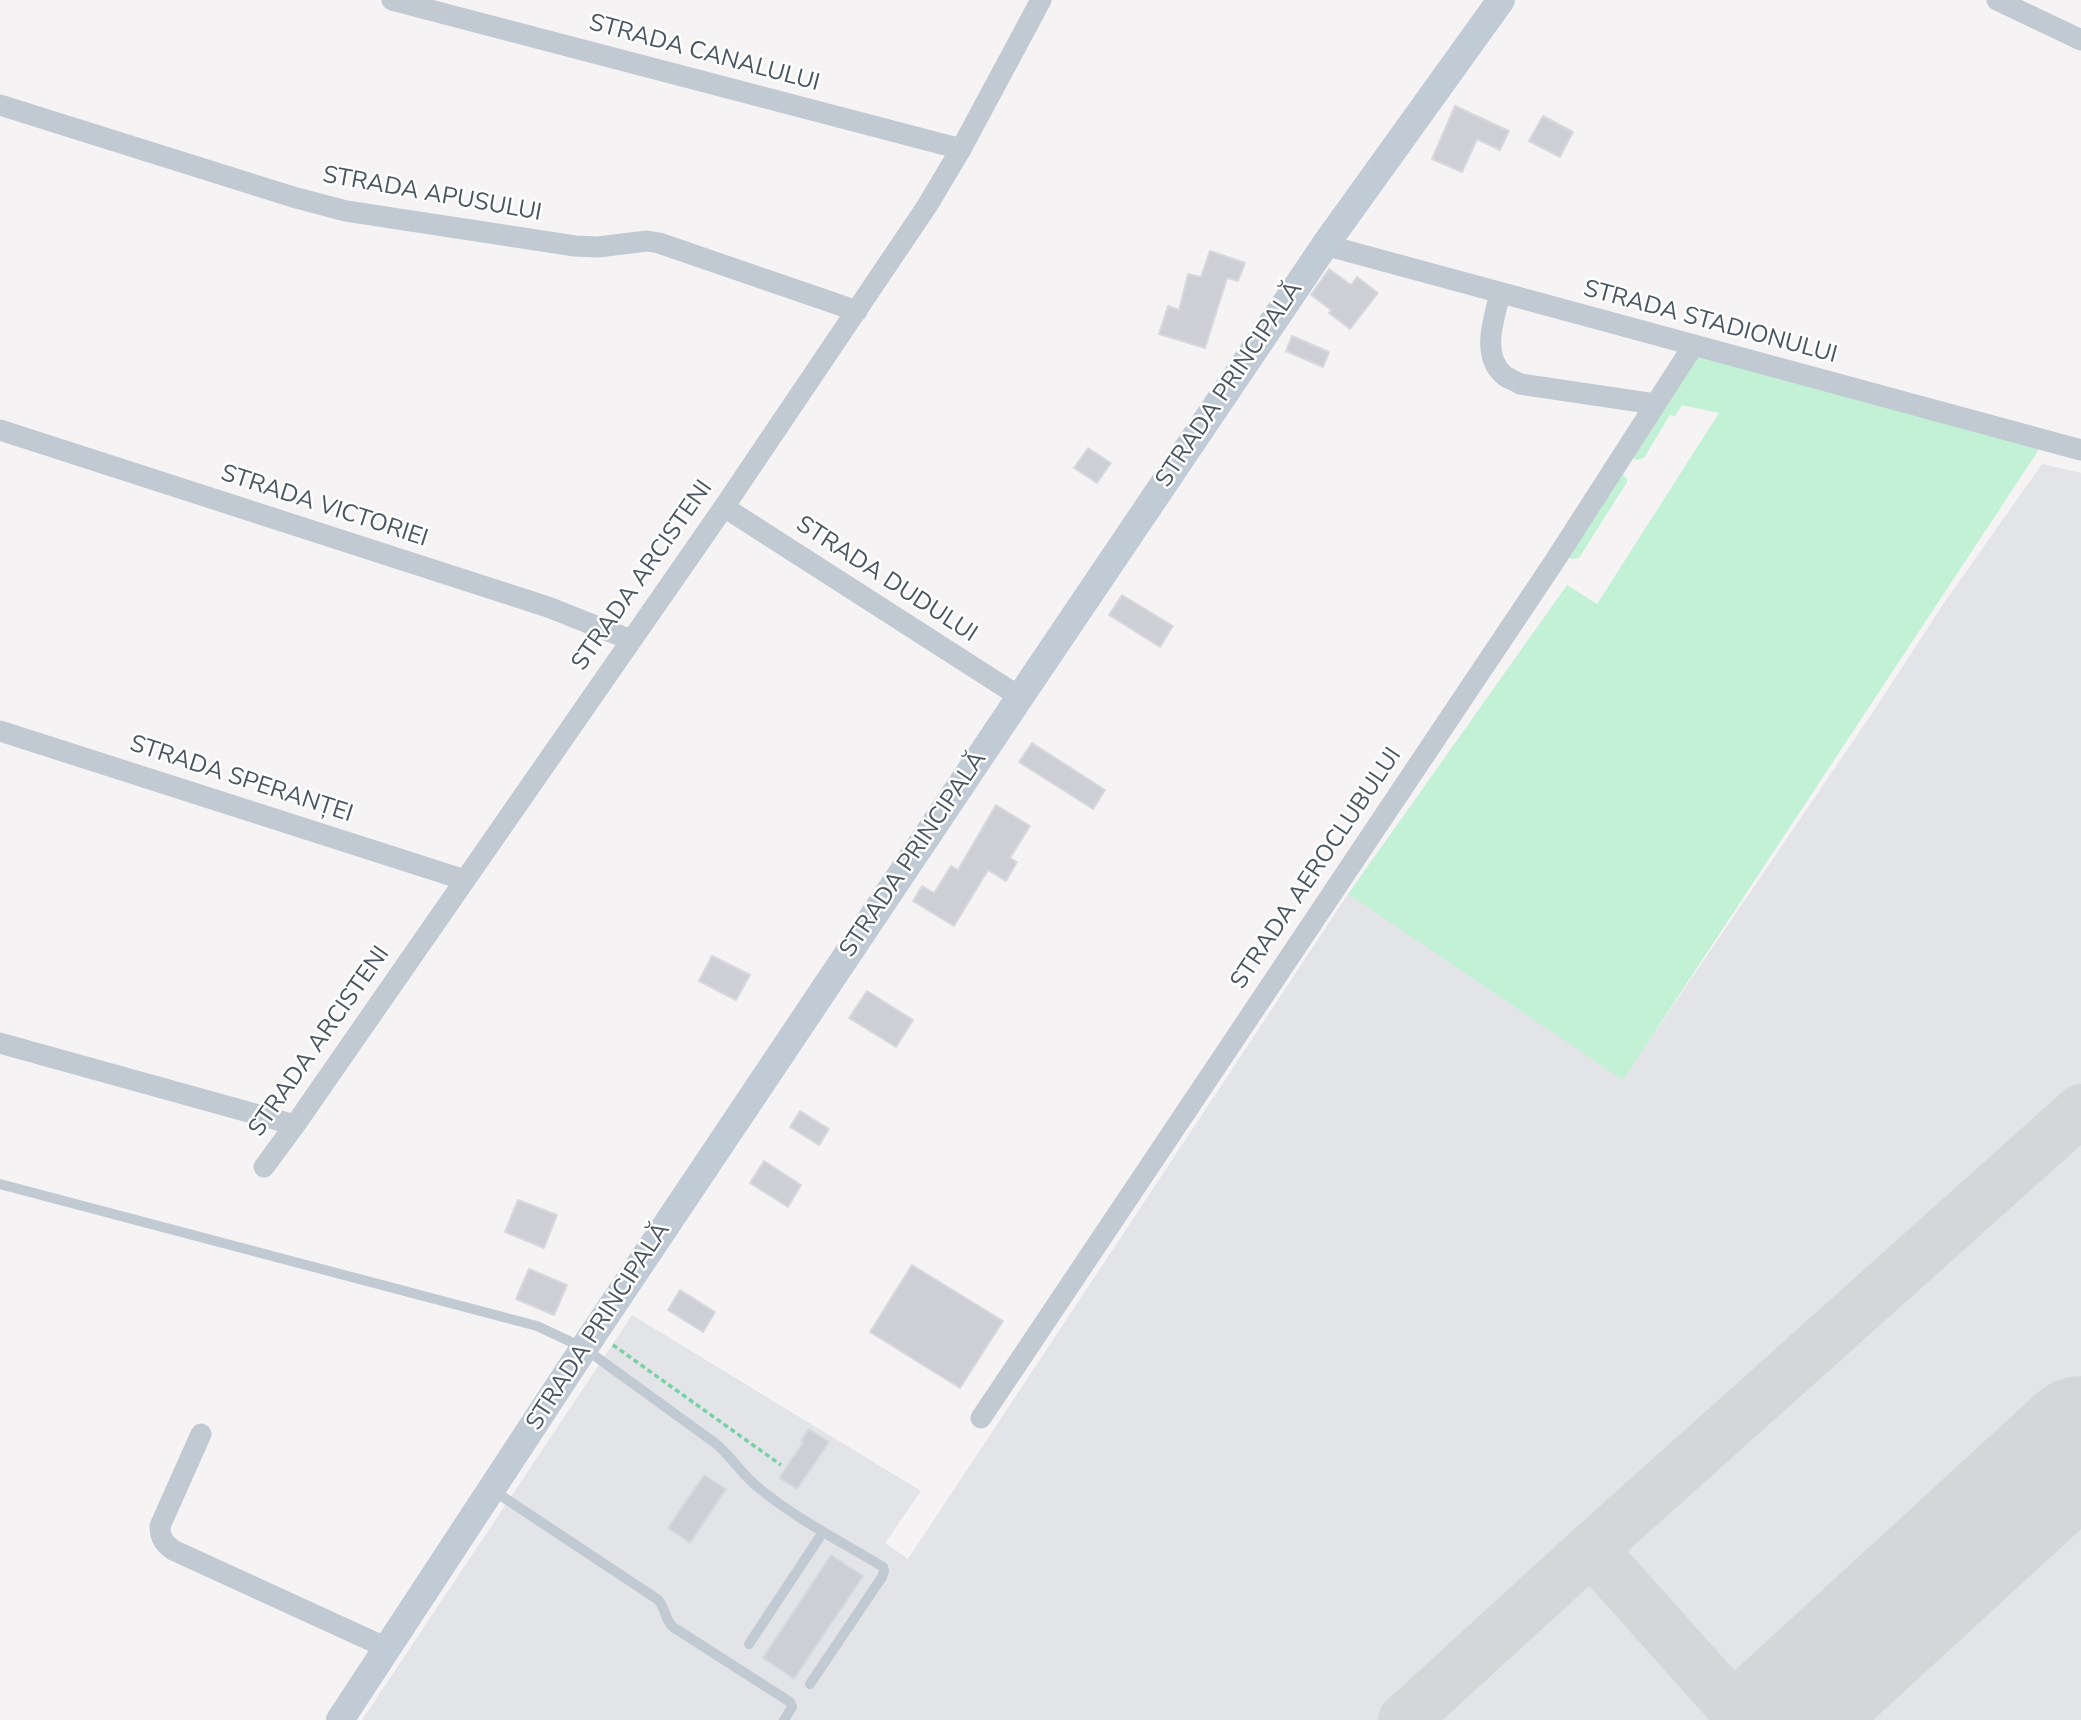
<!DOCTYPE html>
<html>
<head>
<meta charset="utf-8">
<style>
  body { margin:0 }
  canvas { display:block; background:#f5f3f3 }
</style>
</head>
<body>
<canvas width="2081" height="1720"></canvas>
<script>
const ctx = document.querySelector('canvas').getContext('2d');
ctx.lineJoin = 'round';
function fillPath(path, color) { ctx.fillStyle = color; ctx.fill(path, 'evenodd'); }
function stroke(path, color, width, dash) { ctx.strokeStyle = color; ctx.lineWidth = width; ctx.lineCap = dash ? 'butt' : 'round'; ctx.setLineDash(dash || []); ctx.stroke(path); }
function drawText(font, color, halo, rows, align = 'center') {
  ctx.font = font + ' "Nunito Sans",sans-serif'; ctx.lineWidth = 5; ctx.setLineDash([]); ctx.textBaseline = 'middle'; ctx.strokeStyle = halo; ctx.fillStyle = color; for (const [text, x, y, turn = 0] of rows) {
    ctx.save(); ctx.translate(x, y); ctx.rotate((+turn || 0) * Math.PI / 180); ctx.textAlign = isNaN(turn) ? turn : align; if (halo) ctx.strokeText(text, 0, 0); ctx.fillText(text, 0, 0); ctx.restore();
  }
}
fillPath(new Path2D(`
  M 2042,464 L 2081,473 L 2081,1720 L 362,1720 L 632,1315 L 921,1491 L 885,1543 L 908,1559 L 1348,894 L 1623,1079 L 1875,709 L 1944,603 Z`), '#e2e4e7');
fillPath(new Path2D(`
  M 1704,354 L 2041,443 L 2036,454 L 1623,1080 L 1348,894 L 1567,585 L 1597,604 L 1719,413 L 1682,405 L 1675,416 L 1670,415 L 1644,458 L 1636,460 L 1630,455 L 1674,371 Z
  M 1622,473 L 1627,479 L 1627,482 L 1579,558 L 1571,559 L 1566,554 Z`), '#c3f1d5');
stroke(new Path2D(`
  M 1591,1549 L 1744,1720
  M 1404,1720 L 1591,1549 L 2081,1110`), '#d5d6d8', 52);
stroke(new Path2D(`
  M 1777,1720 L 2081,1441`), '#d5d6d8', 130);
const building = new Path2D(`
  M 1455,106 L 1509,131 L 1500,150 L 1477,139 L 1462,172 L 1432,159 Z
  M 1543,116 L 1573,132 L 1560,157 L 1529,141 Z
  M 1210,251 L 1245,263 L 1238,281 L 1227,278 L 1205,348 L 1159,334 L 1168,306 L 1179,310 L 1188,274 L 1201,277 Z
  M 1329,269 L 1351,285 L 1357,277 L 1378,293 L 1350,329 L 1329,313 L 1331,310 L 1311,295 Z
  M 1292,336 L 1329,352 L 1323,367 L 1286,351 Z
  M 1088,448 L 1111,463 L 1097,483 L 1074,468 Z
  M 1122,595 L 1173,626 L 1160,647 L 1109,615 Z
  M 1032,743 L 1105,790 L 1093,809 L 1019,762 Z
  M 996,805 L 1030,826 L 1010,858 L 1017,862 L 1006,881 L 988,870 L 954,926 L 913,901 L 922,886 L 934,893 L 951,866 L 958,870 Z
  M 712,956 L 750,975 L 736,1000 L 699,981 Z
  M 867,991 L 913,1020 L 896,1047 L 849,1018 Z
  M 800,1111 L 829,1129 L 819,1145 L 790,1127 Z
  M 764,1161 L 801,1185 L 788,1207 L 750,1183 Z
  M 518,1200 L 557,1215 L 544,1248 L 505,1232 Z
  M 912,1265 L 1003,1321 L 960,1388 L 870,1332 Z
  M 529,1269 L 567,1285 L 554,1315 L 516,1299 Z
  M 680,1290 L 715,1312 L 703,1332 L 668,1310 Z
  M 809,1429 L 829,1442 L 797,1489 L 779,1478 L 803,1443 L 801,1441 Z
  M 704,1475 L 726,1489 L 690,1543 L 668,1528 Z
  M 831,1555 L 863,1576 L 794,1679 L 763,1658 Z`);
fillPath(building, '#cdcfd5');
stroke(building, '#d7d9de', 2);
stroke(new Path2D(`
  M 613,1345 L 781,1465`), '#7ad0a6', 3.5, [5, 3.5]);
stroke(new Path2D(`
  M 0,1184 L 537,1326 L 584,1348 L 715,1443 C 732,1457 743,1476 760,1489 C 798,1520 842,1542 883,1567 L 884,1571 L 882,1577 L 810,1684
  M 494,1491 L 657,1599 C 666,1607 664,1619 673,1627 L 790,1702 L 792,1707 L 784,1720
  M 749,1644 L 823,1532`), '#c1cad2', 10);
stroke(new Path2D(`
  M 392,0 L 961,149
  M 1997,0 L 2081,40
  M 0,105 L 293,197 L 346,211 L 575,246 L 598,247 L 647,241 L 659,243 L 857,311
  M 1325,245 L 2081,450
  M 1500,294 C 1494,319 1480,356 1505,376 C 1509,379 1516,381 1520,384 L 1655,404
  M 0,430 L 548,607 L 631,640
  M 724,507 L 1020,697
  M 0,731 L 465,880
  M 0,1043 L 295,1125
  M 264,1167 L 295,1125 L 724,507 L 927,206 L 961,149 L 1041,0
  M 981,1418 L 1554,562 L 1693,346
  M 201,1434 L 160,1526 C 160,1538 164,1543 173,1550 L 387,1648`), '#c1cad2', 21);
stroke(new Path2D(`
  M 340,1720 L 584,1348 L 1020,697 L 1325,245 L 1501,0`), '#c1cbd6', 28);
drawText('24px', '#4a5661', '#fff', [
  ["STRADA CANALULUI",704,54,15],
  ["STRADA APUSULUI",432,195,10],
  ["STRADA STADIONULUI",1710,323,15],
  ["STRADA PRINCIPALĂ",1230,385,-56],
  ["STRADA VICTORIEI",324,507,18],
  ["STRADA ARCISTENI",643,576,-55],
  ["STRADA DUDULUI",886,580,33],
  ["STRADA SPERANȚEI",241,780,18],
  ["STRADA PRINCIPALĂ",914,855,-56],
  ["STRADA AEROCLUBULUI",1317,869,-56],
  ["STRADA ARCISTENI",320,1042,-55],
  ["STRADA PRINCIPALĂ",599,1327,-57]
]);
</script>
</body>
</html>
